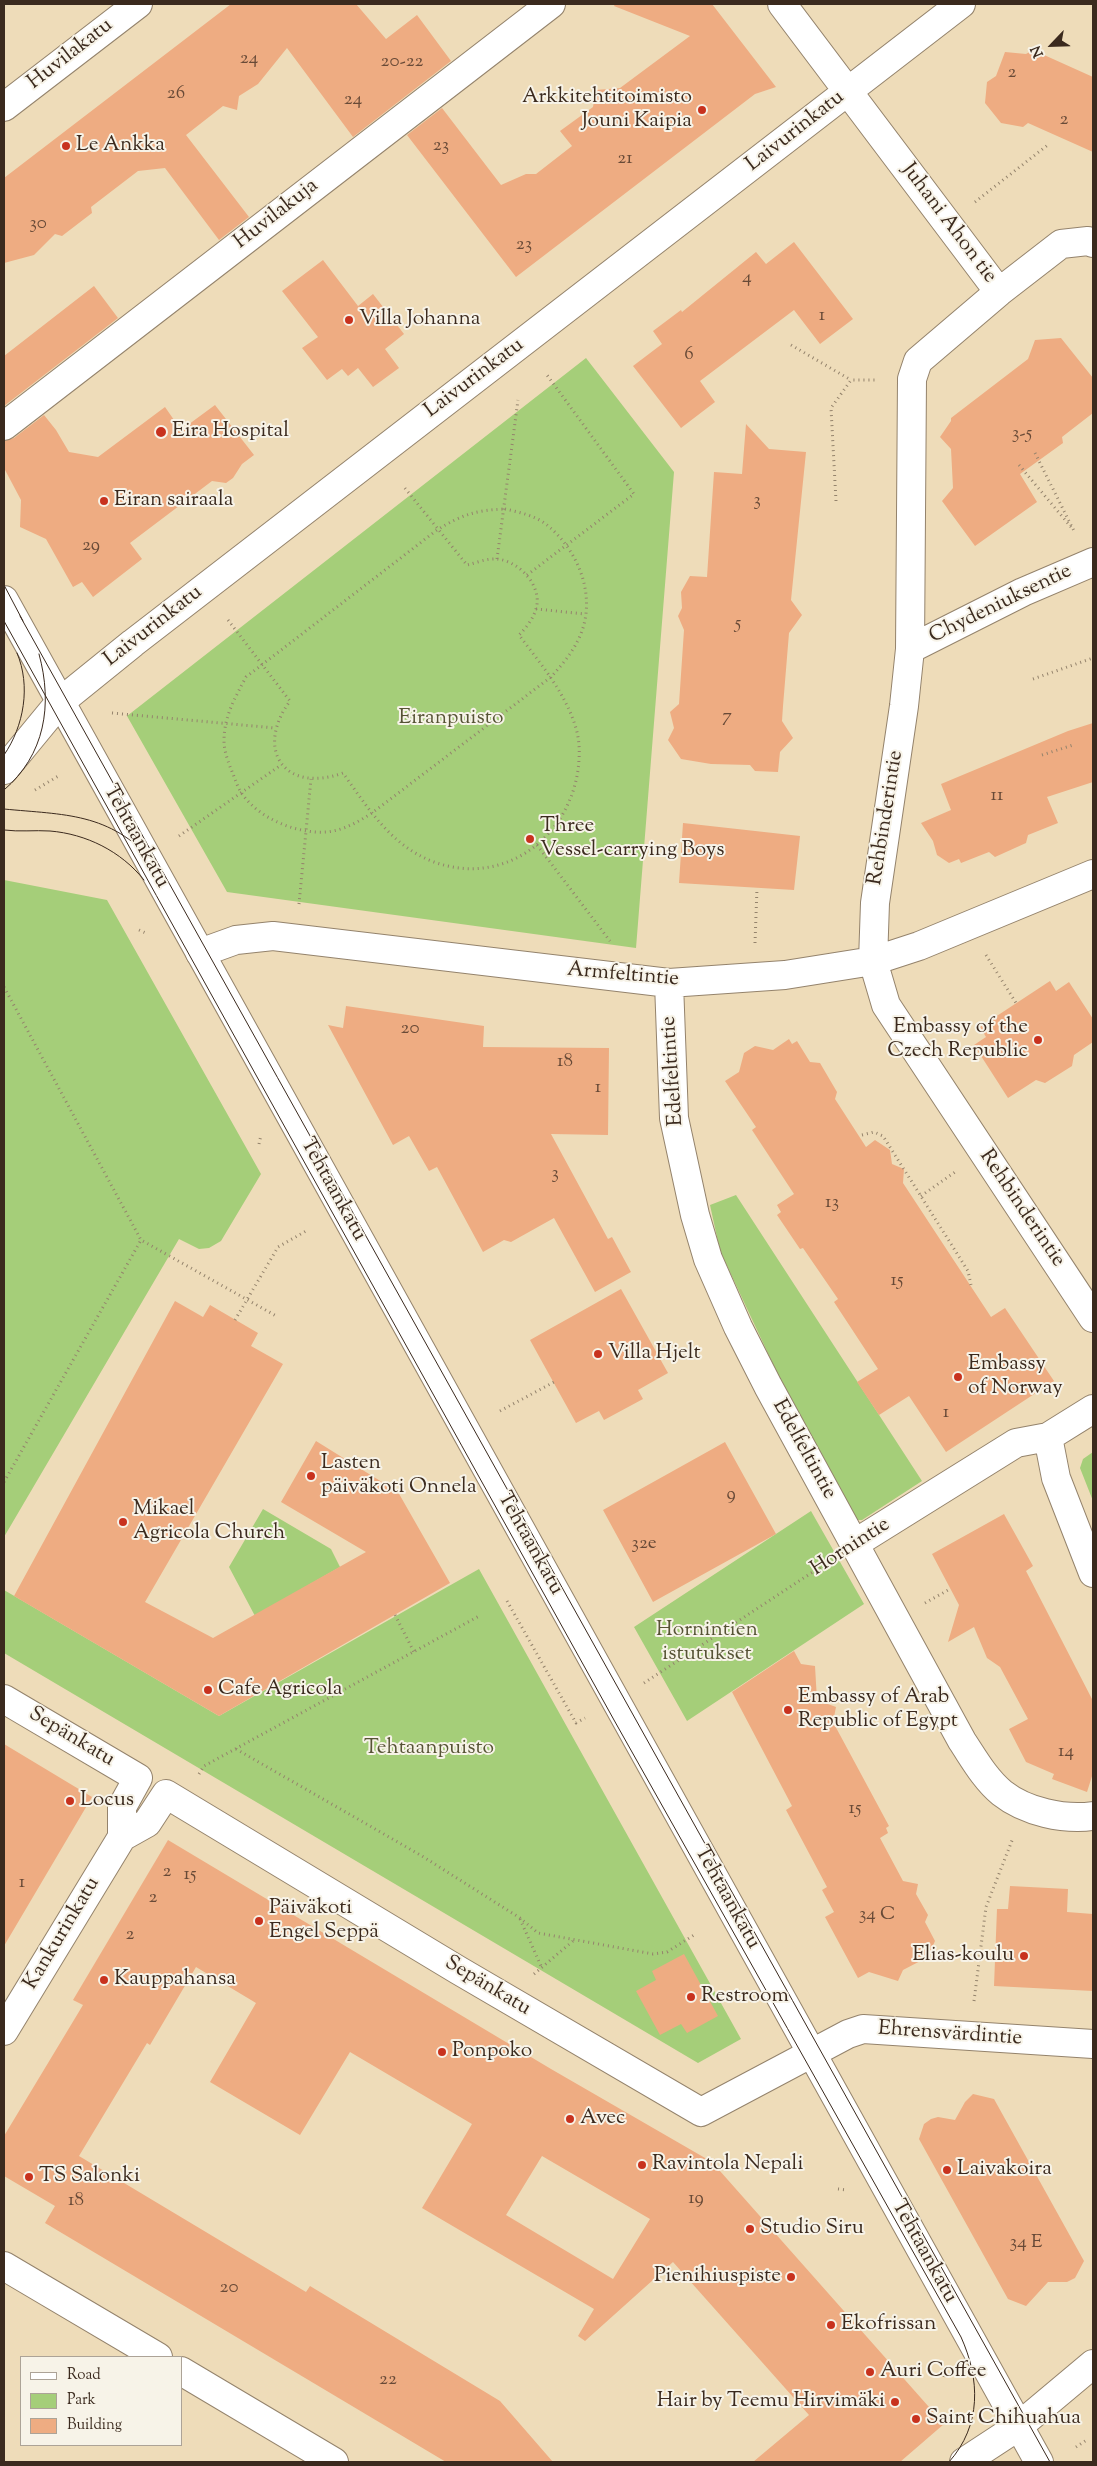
<!DOCTYPE html>
<html>
<head>
<meta charset="utf-8">
<style>
  body { margin:0 }
  #map { position:relative; width:1097px; height:2466px; overflow:hidden; background:#eedcb9; font-family:"Sorts Mill Goudy",serif }
  canvas { display:block }
  .frame { position:absolute; inset:0; border:5px solid #3b2a1e; pointer-events:none }
  .legend { position:absolute; left:20px; top:2356px; width:162px; height:90px; box-sizing:border-box; background:#f7f3e8; border:1px solid #aca397; margin:0; padding:6px 9px; list-style:none; font-size:15px; color:#3b2a1e }
  .legend li { display:flex; align-items:center; gap:10px; height:25px }
  .legend b { width:25px; border:1px solid #aca397 }
  .north { position:absolute; left:1027px; top:20px; width:50px; height:50px; -webkit-text-stroke:4px #f7f3e8; paint-order:stroke; rotate:246deg; font-size:14px; font-weight:700; line-height:20px; text-align:center; color:#3b2a1e }
  .north::after { content:''; display:block; margin:auto; width:18px; height:22px; background:#3b2a1e; clip-path:polygon(50% 0,100% 100%,50% 72%,0 100%) }
</style>
</head>
<body>
<div id="map">
<canvas width="1097" height="2466"></canvas>
<div class="frame"></div>
<ul class="legend">
<li><b style="height:6px;background:#fff"></b>Road</li>
<li><b style="height:14px;background:#a5ce79"></b>Park</li>
<li><b style="height:14px;background:#eeac82"></b>Building</li>
</ul>
<div class="north">N</div>
</div>
<script>
const ctx = document.querySelector('canvas').getContext('2d');
ctx.lineJoin = 'round';
function fillPath(path, color) { ctx.fillStyle = color; ctx.fill(path, 'evenodd'); }
function stroke(path, color, width, dash) { ctx.strokeStyle = color; ctx.lineWidth = width; ctx.lineCap = dash ? 'butt' : 'round'; ctx.setLineDash(dash || []); ctx.stroke(path); }
function drawText(font, color, halo, rows, align = 'center') {
  ctx.font = font + ' "Sorts Mill Goudy",serif'; ctx.lineWidth = 4; ctx.setLineDash([]); ctx.textBaseline = 'middle'; ctx.strokeStyle = halo; ctx.fillStyle = color; for (const [text, x, y, turn = 0] of rows) {
    ctx.save(); ctx.translate(x, y); ctx.rotate((+turn || 0) * Math.PI / 180); ctx.textAlign = isNaN(turn) ? turn : align; if (halo) ctx.strokeText(text, 0, 0); ctx.fillText(text, 0, 0); ctx.restore();
  }
}
fillPath(new Path2D(`
  M 586,358 L 674,472 L 636,948 L 227,892 L 127,716 Z
  M 4,880 L 107,900 L 261,1174 L 221,1241 L 209,1248 L 199,1249 L 179,1239 L 4,1537 Z
  M 736,1195 L 922,1481 L 862,1520 L 856,1520 L 780,1379 L 720,1251 L 710,1205 Z
  M 1093,1452 L 1093,1501 L 1080,1468 L 1083,1459 Z
  M 263,1509 L 331,1549 L 340,1567 L 255,1616 L 229,1567 Z
  M 811,1511 L 864,1604 L 687,1721 L 634,1627 Z
  M 479,1569 L 741,2039 L 698,2063 L 4,1653 L 4,1590 L 219,1716 Z`), '#a5ce79');
fillPath(new Path2D(`
  M 231,4 L 356,4 L 386,39 L 417,15 L 451,61 L 353,137 L 287,48 L 258,84 L 239,96 L 237,110 L 223,106 L 186,135 L 249,217 L 219,240 L 165,168 L 138,171 L 91,207 L 92,213 L 62,236 L 55,234 L 34,255 L 4,263 L 4,178 Z
  M 615,4 L 712,4 L 776,87 L 755,94 L 516,277 L 407,135 L 442,108 L 501,185 L 526,174 L 536,174 L 572,146 L 560,131 L 593,107 L 596,90 L 620,88 L 690,36 L 614,6 Z
  M 1033,50 L 1093,77 L 1093,152 L 1028,123 L 1023,127 L 1001,123 L 985,103 L 987,82 L 996,76 L 1005,52 L 1026,54 Z
  M 794,242 L 853,319 L 820,344 L 794,310 L 700,381 L 715,402 L 681,428 L 633,366 L 662,344 L 653,331 L 681,310 L 682,312 L 756,252 L 766,264 Z
  M 323,260 L 358,306 L 373,294 L 404,334 L 385,349 L 399,368 L 373,387 L 358,368 L 348,376 L 342,369 L 327,380 L 302,348 L 318,337 L 282,291 Z
  M 94,286 L 118,318 L 4,406 L 4,356 Z
  M 1061,338 L 1093,378 L 1093,413 L 1062,437 L 1063,443 L 1020,474 L 1037,502 L 975,546 L 942,501 L 953,488 L 951,449 L 940,437 L 951,421 L 951,418 L 1028,359 L 1035,340 Z
  M 215,405 L 254,455 L 242,464 L 233,478 L 226,483 L 212,481 L 130,543 L 142,559 L 93,597 L 82,582 L 73,587 L 46,539 L 20,527 L 21,500 L 4,468 L 4,441 L 14,438 L 44,415 L 56,430 L 69,452 L 98,457 L 165,407 L 181,430 Z
  M 746,424 L 769,449 L 806,452 L 791,600 L 802,615 L 789,633 L 783,706 L 782,721 L 793,738 L 780,752 L 778,772 L 755,771 L 750,765 L 711,764 L 681,759 L 668,740 L 674,728 L 670,712 L 679,704 L 684,630 L 678,616 L 682,608 L 681,592 L 690,576 L 707,577 L 714,472 L 742,474 Z
  M 1093,723 L 1093,782 L 1047,797 L 1058,823 L 1028,835 L 1026,843 L 995,857 L 989,852 L 961,863 L 959,859 L 949,863 L 937,855 L 933,841 L 921,823 L 951,810 L 941,784 L 1068,731 Z
  M 683,823 L 800,836 L 794,890 L 679,883 Z
  M 1050,981 L 1056,991 L 1069,982 L 1093,1019 L 1093,1042 L 1074,1055 L 1072,1066 L 1045,1083 L 1036,1080 L 1008,1098 L 974,1045 L 986,1037 L 980,1027 Z
  M 346,1006 L 484,1026 L 483,1047 L 609,1048 L 608,1135 L 551,1134 L 608,1239 L 612,1237 L 631,1272 L 595,1292 L 554,1218 L 511,1242 L 504,1240 L 483,1252 L 437,1167 L 429,1171 L 409,1136 L 393,1145 L 328,1025 L 343,1028 Z
  M 789,1039 L 792,1044 L 797,1041 L 810,1062 L 820,1063 L 837,1092 L 835,1099 L 866,1147 L 875,1140 L 890,1150 L 892,1164 L 904,1169 L 903,1183 L 991,1317 L 1005,1308 L 1054,1381 L 946,1452 L 909,1396 L 879,1415 L 857,1382 L 878,1369 L 834,1302 L 838,1299 L 803,1248 L 800,1249 L 777,1215 L 781,1212 L 777,1205 L 794,1194 L 752,1130 L 756,1127 L 725,1081 L 739,1072 L 744,1053 L 755,1046 L 773,1050 Z
  M 621,1289 L 668,1373 L 638,1390 L 643,1399 L 604,1420 L 599,1411 L 576,1423 L 530,1340 Z
  M 175,1301 L 203,1317 L 210,1305 L 258,1333 L 251,1346 L 283,1364 L 145,1602 L 213,1638 L 366,1552 L 281,1502 L 316,1441 L 398,1492 L 450,1583 L 219,1716 L 14,1596 Z
  M 725,1442 L 776,1534 L 653,1602 L 603,1510 Z
  M 1004,1514 L 1033,1566 L 1026,1571 L 1093,1701 L 1093,1773 L 1087,1792 L 1052,1779 L 1054,1774 L 1026,1762 L 1009,1729 L 1028,1719 L 1000,1667 L 987,1658 L 974,1627 L 948,1642 L 959,1605 L 932,1554 Z
  M 794,1651 L 801,1664 L 815,1666 L 817,1700 L 836,1707 L 833,1722 L 889,1826 L 886,1828 L 888,1833 L 880,1838 L 903,1881 L 918,1884 L 916,1894 L 928,1915 L 925,1922 L 935,1941 L 928,1957 L 903,1970 L 898,1981 L 869,1972 L 858,1978 L 825,1917 L 834,1912 L 822,1890 L 827,1887 L 786,1810 L 792,1806 L 732,1692 Z
  M 4,1744 L 92,1797 L 4,1946 Z
  M 168,1840 L 551,2069 L 712,2162 L 944,2424 L 900,2462 L 753,2462 L 809,2415 L 673,2262 L 585,2341 L 578,2336 L 594,2309 L 422,2208 L 472,2124 L 350,2052 L 300,2135 L 210,2082 L 256,2003 L 196,1967 L 150,2045 L 147,2043 L 79,2156 L 306,2292 L 310,2286 L 500,2401 L 553,2462 L 446,2462 L 45,2223 L 55,2206 L 4,2176 L 4,2136 L 83,2005 L 73,2000 ZM 542,2156 L 650,2219 L 613,2279 L 506,2215 Z
  M 1010,1886 L 1068,1889 L 1067,1912 L 1093,1914 L 1093,1991 L 994,1986 L 997,1909 L 1008,1909 Z
  M 684,1954 L 718,2016 L 687,2033 L 681,2024 L 660,2035 L 636,1991 L 656,1980 L 652,1971 Z
  M 973,2094 L 994,2099 L 1084,2261 L 1075,2278 L 1067,2282 L 1048,2282 L 1026,2306 L 1008,2299 L 919,2139 L 924,2124 L 931,2119 L 938,2117 L 955,2120 L 965,2102 Z`), '#eeac82');
const minor = new Path2D(`
  M 782,4 L 999,292
  M 4,107 L 138,4
  M 1093,243 L 1088,241 L 1061,244 L 999,292 L 918,361 L 912,379 L 910,649 L 904,706 L 875,903 L 873,961 L 886,1005 L 1093,1318
  M 4,426 L 551,4
  M 910,649 L 1023,592 L 1093,562
  M 4,770 L 60,702 L 133,643 L 961,4
  M 200,953 L 236,940 L 273,936 L 669,983 L 785,975 L 873,961 L 919,946 L 1093,874
  M 669,983 L 674,1118 L 695,1215 L 708,1259 L 738,1327 L 768,1386 L 962,1741 C 974,1759 985,1779 1002,1793 C 1026,1812 1064,1820 1093,1816
  M 1048,1437 L 1056,1478 L 1093,1573
  M 854,1544 L 1016,1443 L 1048,1437 L 1093,1409
  M 4,1699 L 138,1778 L 122,1807 L 122,1837
  M 4,2031 L 122,1837 L 147,1823 L 166,1794 L 458,1970 L 701,2112 L 848,2034 L 863,2029 L 1093,2044
  M 4,2266 L 158,2357
  M 181,2371 L 334,2462
  M 964,2462 L 1019,2426 L 1093,2364`);
const tertiary = new Path2D(`
  M 4,600 L 1039,2462`);
stroke(minor, '#94836c', 30);
stroke(tertiary, '#94836c', 30);
stroke(new Path2D(`
  M 975,202 L 1049,144
  M 791,345 L 851,380
  M 1035,453 L 1075,533
  M 1019,465 L 1071,527
  M 836,501 L 831,408 L 851,380 L 878,380
  M 505,509 C 519,512 536,516 547,525 C 579,551 597,597 580,636 C 573,652 562,665 551,677 L 372,813 C 358,822 344,830 327,832 C 297,834 260,819 243,795 C 238,789 236,781 233,774 C 229,764 224,752 224,741 C 224,716 235,698 246,677 L 437,530 C 461,515 476,510 505,509 Z
  M 497,559 L 518,400
  M 527,575 L 634,494 L 547,375
  M 536,609 L 585,614
  M 228,620 L 290,701 C 254,750 285,794 343,773 C 368,808 391,846 434,862 C 503,887 568,839 578,770 C 580,754 580,740 575,725 C 564,691 540,663 519,635 C 526,628 533,619 536,609 C 543,586 519,561 497,559 C 487,558 476,563 467,565 L 404,487
  M 1033,679 L 1093,658
  M 112,713 L 275,728
  M 1042,755 L 1073,745
  M 35,790 L 60,775
  M 179,836 L 281,765
  M 537,845 L 610,941
  M 299,904 L 311,779
  M 139,930 L 148,934
  M 755,943 L 757,888
  M 986,955 L 1016,1003
  M 4,987 L 141,1240 L 278,1317
  M 862,1135 L 874,1132 L 883,1136 L 968,1271 L 971,1285
  M 259,1144 L 261,1135
  M 921,1196 L 955,1172
  M 235,1320 L 278,1247 L 306,1231
  M 500,1411 L 554,1382
  M 4,1482 L 141,1240
  M 507,1601 L 576,1723 L 585,1718
  M 925,1603 L 950,1589
  M 395,1615 L 414,1652
  M 644,1683 L 825,1564
  M 236,1749 L 422,1856 L 520,1918 L 538,1933 L 653,1954 L 667,1952 L 694,1935
  M 199,1774 L 204,1766 L 481,1615
  M 520,1919 L 541,1966
  M 534,1974 L 573,1941
  M 974,2001 L 986,1907 L 1013,1838
  M 838,2189 L 847,2190
  M 944,2377 L 945,2368
  M 1076,2447 L 1088,2439`), '#94836c', 3, [1, 4]);
stroke(minor, '#fff', 28);
stroke(tertiary, '#fff', 28);
stroke(new Path2D(`
  M 4,585 L 23,621
  M 20,616 L 1050,2462
  M 4,621 L 614,1720 L 961,2337 C 980,2379 982,2425 949,2462
  M 4,755 C 24,726 31,686 17,653
  M 4,790 C 45,755 53,705 39,654
  M 4,809 C 65,815 109,812 154,862
  M 4,830 C 19,832 35,830 50,831 C 86,834 121,851 144,880`), '#3b2a1e', 1);
for (const [x, y, r, color] of [
  [702,110,5,"#c8321e"],
  [66,146,5,"#c8321e"],
  [349,320,5,"#c8321e"],
  [161,432,6,"#c8321e"],
  [104,501,5,"#c8321e"],
  [530,839,5,"#c8321e"],
  [1038,1040,5,"#c8321e"],
  [598,1354,5,"#c8321e"],
  [958,1377,5,"#c8321e"],
  [311,1476,5,"#c8321e"],
  [123,1522,5,"#c8321e"],
  [208,1690,5,"#c8321e"],
  [788,1710,5,"#c8321e"],
  [70,1801,5,"#c8321e"],
  [259,1921,5,"#c8321e"],
  [1024,1956,5,"#c8321e"],
  [104,1980,5,"#c8321e"],
  [691,1997,5,"#c8321e"],
  [442,2052,5,"#c8321e"],
  [570,2119,5,"#c8321e"],
  [642,2165,5,"#c8321e"],
  [947,2170,5,"#c8321e"],
  [29,2177,5,"#c8321e"],
  [750,2229,5,"#c8321e"],
  [791,2277,5,"#c8321e"],
  [831,2325,5,"#c8321e"],
  [870,2372,5,"#c8321e"],
  [895,2402,5,"#c8321e"],
  [916,2419,5,"#c8321e"]
]) { const dot = new Path2D(); dot.arc(x, y, r, 0, 2 * Math.PI); ctx.fillStyle = color; ctx.fill(dot); stroke(dot, '#f7f3e8', 2); }
drawText('19px', '#684a37', null, [
  ["24",249,60],
  ["20-22",402,63],
  ["2",1012,74],
  ["26",176,95],
  ["24",353,101],
  ["2",1064,121],
  ["23",441,147],
  ["21",625,160],
  ["30",38,225],
  ["23",524,246],
  ["4",747,279],
  ["1",822,317],
  ["6",689,356],
  ["3-5",1022,435],
  ["3",757,502],
  ["29",91,547],
  ["5",738,625],
  ["7",727,718],
  ["11",997,797],
  ["20",410,1030],
  ["18",565,1063],
  ["1",598,1089],
  ["3",555,1175],
  ["13",832,1204],
  ["15",897,1282],
  ["1",946,1414],
  ["9",731,1496],
  ["32e",644,1545],
  ["14",1066,1753],
  ["15",855,1810],
  ["2",167,1873],
  ["15",190,1876],
  ["1",22,1884],
  ["2",153,1899],
  ["34 C",877,1916],
  ["2",130,1936],
  ["19",696,2200],
  ["18",76,2202],
  ["34 E",1026,2244],
  ["20",229,2289],
  ["22",388,2381]
]);
drawText('21px', '#3b2a1e', '#f7f3e8', [
  ["Huvilakatu",71,55,-38],
  ["Laivurinkatu",796,132,-38],
  ["Huvilakuja",277,215,-38],
  ["Juhani Ahon tie",948,224,53],
  ["Laivurinkatu",475,379,-37],
  ["Chydeniuksentie",1001,605,-26],
  ["Laivurinkatu",154,627,-38],
  ["Rehbinderintie",887,818,-81],
  ["Tehtaankatu",135,837,61],
  ["Armfeltintie",623,976,5],
  ["Edelfeltintie",674,1071,-94],
  ["Tehtaankatu",332,1190,61],
  ["Rehbinderintie",1021,1209,56],
  ["Edelfeltintie",803,1450,61],
  ["Tehtaankatu",529,1544,61],
  ["Hornintie",851,1548,-33],
  ["Sepänkatu",71,1738,31],
  ["Tehtaankatu",726,1898,61],
  ["Kankurinkatu",63,1934,-59],
  ["Sepänkatu",487,1987,31],
  ["Ehrensvärdintie",950,2035,4],
  ["Tehtaankatu",923,2252,61]
]);
drawText('21px', '#3b2a1e', '#f7f3e8', [
  ["Arkkitehtitoimisto",692,98,"right"],
  ["Jouni Kaipia",692,122,"right"],
  ["Le Ankka",76,146],
  ["Villa Johanna",359,320],
  ["Eira Hospital",172,432],
  ["Eiran sairaala",114,501],
  ["Three",540,827],
  ["Vessel-carrying Boys",540,851],
  ["Embassy of the",1028,1028,"right"],
  ["Czech Republic",1028,1052,"right"],
  ["Villa Hjelt",608,1354],
  ["Embassy",968,1365],
  ["of Norway",968,1389],
  ["Lasten",321,1464],
  ["päiväkoti Onnela",321,1488],
  ["Mikael",133,1510],
  ["Agricola Church",133,1534],
  ["Cafe Agricola",218,1690],
  ["Embassy of Arab",798,1698],
  ["Republic of Egypt",798,1722],
  ["Locus",80,1801],
  ["Päiväkoti",269,1909],
  ["Engel Seppä",269,1933],
  ["Elias-koulu",1014,1956,"right"],
  ["Kauppahansa",114,1980],
  ["Restroom",701,1997],
  ["Ponpoko",452,2052],
  ["Avec",580,2119],
  ["Ravintola Nepali",652,2165],
  ["Laivakoira",957,2170],
  ["TS Salonki",39,2177],
  ["Studio Siru",760,2229],
  ["Pienihiuspiste",781,2277,"right"],
  ["Ekofrissan",841,2325],
  ["Auri Coffee",880,2372],
  ["Hair by Teemu Hirvimäki",885,2402,"right"],
  ["Saint Chihuahua",926,2419]
], 'left');
drawText('21px', '#565335', '#f7f3e8', [
  ["Eiranpuisto",451,719],
  ["Hornintien",707,1631],
  ["istutukset",707,1655],
  ["Tehtaanpuisto",429,1749]
]);
</script>
</body>
</html>
